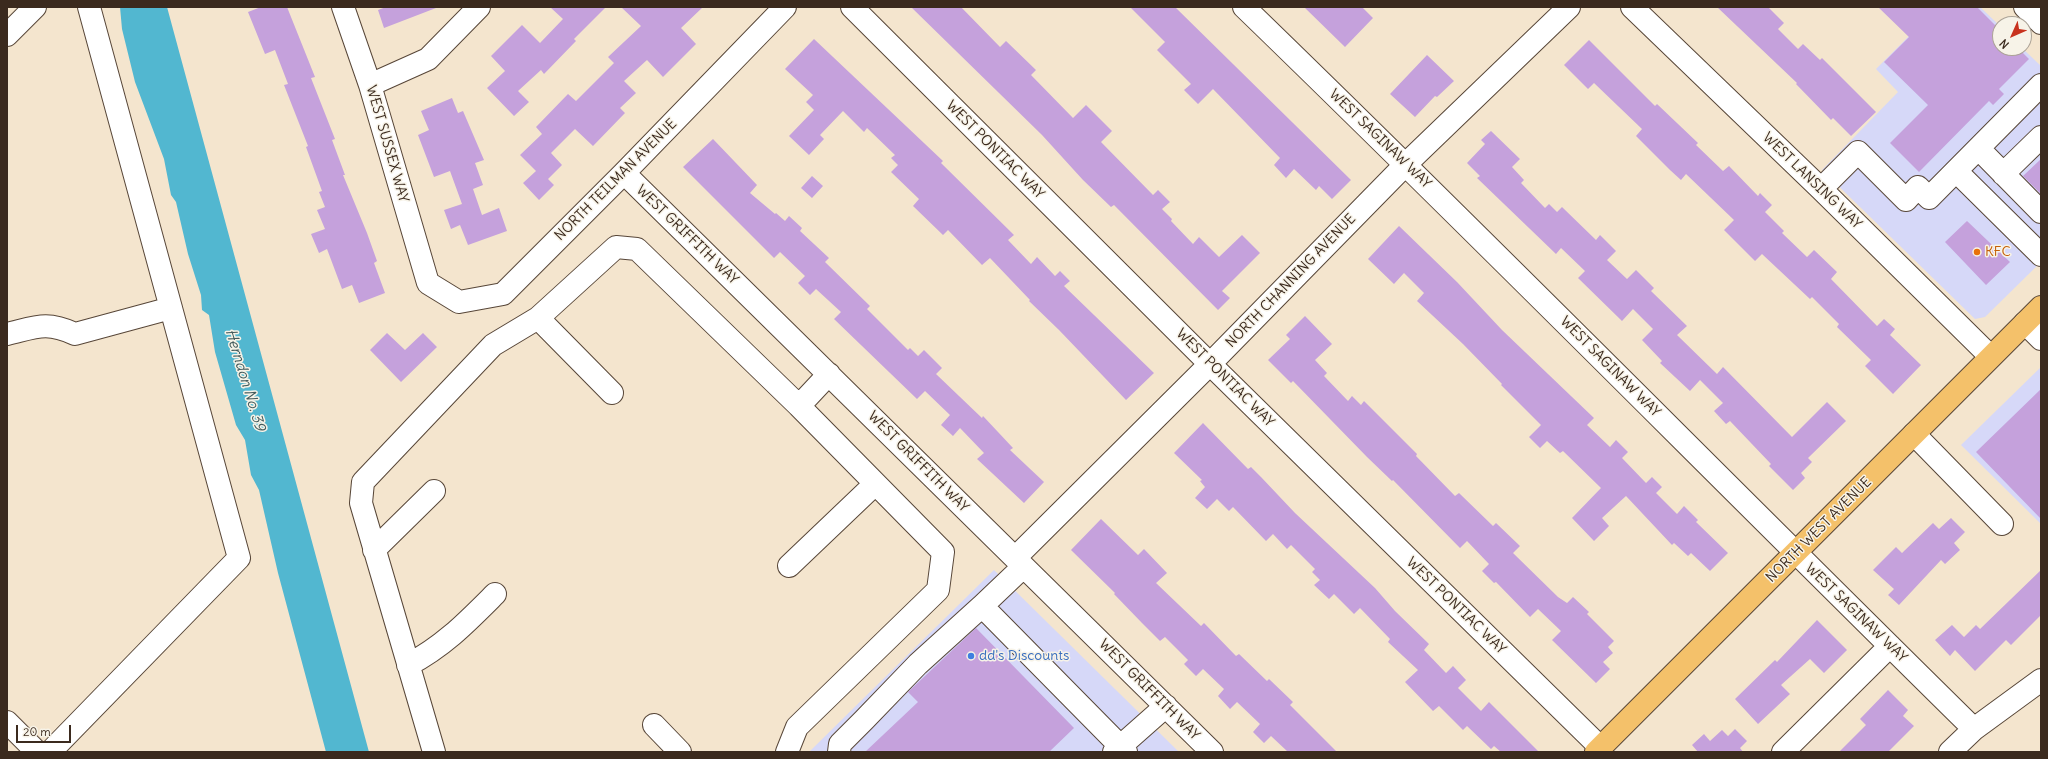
<!DOCTYPE html>
<html>
<head>
<meta charset="utf-8">
<style>
  body { margin:0 }
  #map { position:relative; width:2048px; height:759px; overflow:hidden; background:#f4e5ce; font-family:Delius,sans-serif }
  canvas { display:block }
  .frame { position:absolute; inset:0; border:8px solid #3b2a1e; pointer-events:none }
  .north { position:absolute; left:1992px; top:16px; width:40px; height:40px; box-sizing:border-box; background:#f7f3e8; border:1px solid #aca397; border-radius:50%; rotate:225deg; font-size:11px; font-weight:700; line-height:16px; text-align:center; color:#3b2a1e }
  .north::after { content:''; display:block; margin:auto; width:14px; height:18px; background:#c8321e; clip-path:polygon(50% 0,100% 100%,50% 72%,0 100%) }
  .scale { position:absolute; left:16px; top:725px; width:55px; height:18px; box-sizing:border-box; border:2px solid #3b2a1e; border-top:0; padding-left:5px; font-size:12px; line-height:14px; white-space:nowrap; color:#3b2a1e; -webkit-text-stroke:3px #f7f3e8; paint-order:stroke }
</style>
</head>
<body>
<div id="map">
<canvas width="2048" height="759"></canvas>
<div class="frame"></div>
<div class="north">N</div>
<div class="scale">20 m</div>
</div>
<script>
const ctx = document.querySelector('canvas').getContext('2d');
ctx.lineJoin = 'round';
function fillPath(path, color) { ctx.fillStyle = color; ctx.fill(path, 'evenodd'); }
function stroke(path, color, width, dash) { ctx.strokeStyle = color; ctx.lineWidth = width; ctx.lineCap = dash ? 'butt' : 'round'; ctx.setLineDash(dash || []); ctx.stroke(path); }
function drawText(font, color, halo, rows, align = 'center') {
  ctx.font = font + ' Delius,sans-serif'; ctx.lineWidth = 3; ctx.setLineDash([]); ctx.textBaseline = 'middle'; ctx.strokeStyle = halo; ctx.fillStyle = color; for (const [text, x, y, turn = 0] of rows) {
    ctx.save(); ctx.translate(x, y); ctx.rotate((+turn || 0) * Math.PI / 180); ctx.textAlign = isNaN(turn) ? turn : align; if (halo) ctx.strokeText(text, 0, 0); ctx.fillText(text, 0, 0); ctx.restore();
  }
}
fillPath(new Path2D(`
  M 1938,7 L 1980,7 L 2000,26 L 2000,48 L 2022,48 L 2041,66 L 2041,262 L 1985,317 L 1975,319 L 1822,170 L 1898,92 L 1876,69 Z
  M 2041,367 L 2041,524 L 1961,445 Z
  M 994,570 L 1179,752 L 809,752 Z`), '#d6d8f8');
fillPath(new Path2D(`
  M 120,7 L 167,7 L 369,752 L 326,752 L 278,573 L 259,490 L 251,475 L 245,440 L 236,425 L 215,352 L 209,315 L 202,310 L 201,295 L 188,254 L 176,202 L 171,195 L 164,159 L 135,82 L 122,29 Z`), '#52b7d0');
fillPath(new Path2D(`
  M 261,7 L 287,7 L 315,77 L 311,78 L 335,139 L 332,140 L 345,175 L 343,175 L 367,233 L 377,261 L 374,263 L 385,293 L 359,303 L 352,285 L 342,289 L 327,249 L 319,253 L 311,234 L 325,229 L 317,210 L 325,207 L 319,192 L 322,191 L 306,147 L 308,146 L 284,85 L 288,84 L 275,50 L 265,54 L 248,12 Z
  M 386,7 L 436,7 L 436,8 L 384,28 L 378,10 Z
  M 550,7 L 606,7 L 574,39 L 576,41 L 544,74 L 541,70 L 518,91 L 529,102 L 514,116 L 487,88 L 505,71 L 491,56 L 522,25 L 540,43 L 563,19 Z
  M 621,7 L 703,7 L 681,28 L 696,44 L 663,77 L 647,60 L 624,81 L 636,93 L 620,108 L 625,113 L 593,146 L 575,129 L 551,153 L 562,165 L 548,179 L 554,185 L 539,200 L 523,183 L 536,171 L 520,155 L 542,134 L 536,127 L 568,94 L 576,101 L 614,63 L 608,57 L 641,26 Z
  M 911,7 L 961,7 L 1000,47 L 1006,41 L 1036,70 L 1031,75 L 1073,118 L 1086,105 L 1112,131 L 1101,142 L 1153,195 L 1158,190 L 1170,202 L 1162,209 L 1172,219 L 1171,221 L 1193,244 L 1199,237 L 1219,257 L 1242,235 L 1260,253 L 1222,291 L 1230,298 L 1218,310 L 1114,205 L 1111,207 L 1083,180 L 1042,135 Z
  M 1130,7 L 1175,7 L 1351,180 L 1332,199 L 1319,186 L 1316,190 L 1294,169 L 1286,178 L 1274,165 L 1280,158 L 1213,89 L 1198,104 L 1184,90 L 1191,84 L 1157,50 L 1165,42 Z
  M 1304,7 L 1362,7 L 1373,18 L 1345,47 Z
  M 1717,7 L 1768,7 L 1784,23 L 1778,29 L 1798,49 L 1803,44 L 1820,60 L 1822,58 L 1876,112 L 1851,136 L 1833,118 L 1831,120 L 1796,84 L 1797,83 Z
  M 1878,7 L 1977,7 L 2000,30 L 2000,48 L 2018,48 L 2029,59 L 1999,89 L 2004,94 L 1993,105 L 1989,101 L 1919,172 L 1890,143 L 1928,105 L 1884,62 L 1909,37 Z
  M 814,39 L 943,161 L 941,163 L 1014,235 L 1008,240 L 1031,264 L 1037,257 L 1055,276 L 1060,271 L 1070,281 L 1064,286 L 1154,373 L 1126,400 L 1059,330 L 1029,301 L 1030,300 L 990,258 L 982,265 L 948,230 L 943,235 L 913,206 L 919,199 L 891,172 L 898,165 L 891,158 L 895,155 L 867,128 L 864,132 L 843,111 L 820,135 L 824,139 L 809,155 L 789,136 L 814,110 L 806,102 L 813,95 L 785,69 Z
  M 1589,40 L 1655,106 L 1657,104 L 1698,143 L 1696,145 L 1723,171 L 1729,166 L 1758,196 L 1760,193 L 1772,205 L 1765,212 L 1784,231 L 1782,233 L 1807,257 L 1814,250 L 1837,272 L 1831,279 L 1877,326 L 1884,319 L 1895,329 L 1890,335 L 1921,365 L 1893,394 L 1865,366 L 1871,360 L 1837,327 L 1839,324 L 1812,297 L 1810,299 L 1762,254 L 1755,261 L 1724,230 L 1734,220 L 1686,174 L 1681,180 L 1670,170 L 1636,136 L 1642,129 L 1594,83 L 1588,89 L 1564,65 Z
  M 1427,55 L 1454,81 L 1437,97 L 1435,96 L 1415,117 L 1390,94 Z
  M 452,98 L 458,113 L 463,111 L 484,160 L 475,163 L 483,185 L 473,189 L 482,215 L 499,208 L 507,231 L 468,245 L 460,225 L 451,229 L 444,210 L 462,204 L 450,171 L 434,177 L 418,135 L 429,130 L 421,111 Z
  M 1491,131 L 1520,159 L 1512,167 L 1524,180 L 1521,183 L 1545,208 L 1549,204 L 1557,212 L 1562,207 L 1596,240 L 1600,235 L 1616,251 L 1607,260 L 1627,279 L 1636,270 L 1654,288 L 1651,291 L 1687,326 L 1677,335 L 1717,374 L 1723,367 L 1792,437 L 1827,402 L 1846,421 L 1808,458 L 1812,462 L 1801,473 L 1805,478 L 1793,490 L 1769,466 L 1771,464 L 1730,421 L 1726,424 L 1714,411 L 1723,403 L 1700,380 L 1690,391 L 1660,363 L 1662,361 L 1642,340 L 1653,329 L 1633,309 L 1622,321 L 1578,278 L 1585,271 L 1561,248 L 1556,254 L 1477,178 L 1480,176 L 1467,163 L 1485,144 L 1481,140 Z
  M 713,139 L 757,185 L 750,193 L 775,214 L 776,213 L 785,221 L 789,216 L 802,228 L 800,231 L 829,258 L 825,262 L 870,306 L 867,309 L 908,350 L 910,348 L 918,356 L 924,350 L 942,368 L 936,374 L 982,418 L 983,416 L 1013,448 L 1010,450 L 1044,482 L 1024,503 L 977,459 L 984,453 L 960,428 L 953,436 L 941,425 L 950,415 L 925,391 L 917,399 L 834,319 L 841,312 L 816,289 L 810,295 L 798,283 L 805,276 L 780,252 L 774,258 L 683,167 Z
  M 2041,159 L 2041,194 L 2023,176 Z
  M 812,176 L 823,186 L 812,198 L 801,188 Z
  M 1967,221 L 2010,262 L 1986,285 L 1945,242 Z
  M 1399,226 L 1457,282 L 1502,330 L 1594,418 L 1587,425 L 1610,447 L 1616,440 L 1628,452 L 1622,458 L 1646,483 L 1652,477 L 1662,487 L 1656,493 L 1677,514 L 1684,506 L 1698,520 L 1696,522 L 1728,553 L 1710,571 L 1691,553 L 1688,556 L 1674,543 L 1672,545 L 1626,496 L 1602,518 L 1609,526 L 1594,541 L 1572,518 L 1601,488 L 1563,451 L 1560,453 L 1547,441 L 1540,448 L 1529,437 L 1541,425 L 1501,385 L 1502,384 L 1463,344 L 1417,301 L 1424,293 L 1404,273 L 1394,284 L 1368,259 Z
  M 1305,316 L 1332,344 L 1315,360 L 1327,373 L 1324,376 L 1348,401 L 1352,396 L 1361,405 L 1364,401 L 1417,454 L 1416,456 L 1455,496 L 1459,493 L 1493,526 L 1496,523 L 1520,546 L 1513,553 L 1558,597 L 1567,603 L 1573,597 L 1589,612 L 1587,614 L 1614,641 L 1608,647 L 1613,653 L 1603,662 L 1610,669 L 1596,683 L 1552,640 L 1561,631 L 1538,609 L 1530,617 L 1496,582 L 1494,583 L 1482,571 L 1489,564 L 1467,541 L 1460,548 L 1393,480 L 1392,481 L 1367,457 L 1293,381 L 1291,383 L 1268,360 L 1290,339 L 1286,335 Z
  M 387,333 L 405,350 L 423,333 L 437,347 L 401,382 L 370,350 Z
  M 2041,389 L 2041,519 L 1976,452 Z
  M 1203,423 L 1248,469 L 1251,467 L 1261,477 L 1295,513 L 1375,588 L 1395,611 L 1429,644 L 1424,650 L 1446,673 L 1453,666 L 1466,680 L 1458,688 L 1481,711 L 1489,702 L 1539,752 L 1501,752 L 1494,746 L 1491,749 L 1467,726 L 1463,730 L 1439,706 L 1433,711 L 1405,682 L 1418,670 L 1388,642 L 1390,639 L 1360,608 L 1354,614 L 1334,594 L 1329,599 L 1314,585 L 1320,580 L 1312,572 L 1315,569 L 1291,545 L 1287,549 L 1273,534 L 1266,541 L 1233,507 L 1229,511 L 1217,499 L 1207,509 L 1195,498 L 1205,487 L 1200,481 L 1202,480 L 1174,453 Z
  M 1951,518 L 1965,532 L 1954,543 L 1960,550 L 1945,564 L 1941,560 L 1899,605 L 1888,595 L 1894,589 L 1873,570 L 1896,547 L 1902,553 L 1933,523 L 1939,529 Z
  M 1101,519 L 1138,555 L 1144,549 L 1167,573 L 1156,583 L 1201,626 L 1204,623 L 1236,656 L 1239,654 L 1267,681 L 1269,679 L 1293,702 L 1290,705 L 1337,752 L 1288,752 L 1271,736 L 1264,743 L 1253,732 L 1260,724 L 1237,702 L 1230,709 L 1218,696 L 1224,689 L 1203,669 L 1196,676 L 1184,664 L 1188,660 L 1165,637 L 1160,641 L 1142,623 L 1114,594 L 1115,593 L 1071,550 Z
  M 2041,570 L 2041,615 L 2011,645 L 2006,640 L 1975,671 L 1955,650 L 1950,656 L 1935,640 L 1952,625 L 1964,637 L 1976,625 L 1980,629 Z
  M 1817,620 L 1847,650 L 1824,673 L 1810,659 L 1781,685 L 1790,694 L 1758,724 L 1735,699 L 1775,660 L 1777,662 Z
  M 976,628 L 1074,728 L 1049,752 L 865,752 L 918,702 L 908,692 Z
  M 1888,690 L 1908,710 L 1903,716 L 1914,726 L 1888,752 L 1839,752 L 1866,725 L 1860,719 Z
  M 1735,729 L 1747,741 L 1740,748 L 1743,752 L 1698,752 L 1692,745 L 1704,734 L 1710,741 L 1722,730 L 1728,736 Z`), '#c5a1dc');
const minor = new Path2D(`
  M 343,7 L 370,85 L 428,283 L 459,302 L 503,294 L 624,173 L 785,7
  M 852,7 L 1210,364 L 1600,747
  M 1244,7 C 1490,245 1730,489 1974,729
  M 1632,7 L 1821,189 L 1990,356
  M 2025,7 L 2041,23
  M 7,35 L 35,7
  M 370,85 L 428,59 L 479,7
  M 1979,149 L 2041,212
  M 1956,171 L 2041,255
  M 624,173 L 1212,752
  M 2003,174 L 2041,137
  M 1821,189 L 1858,152 L 1906,200 L 1918,187 L 1929,198 L 2041,85
  M 538,318 L 612,393
  M 2025,323 L 2041,339
  M 7,334 C 37,327 46,321 75,334 L 171,308
  M 799,406 L 829,374
  M 1914,434 L 2002,524
  M 374,550 L 434,491
  M 1015,558 L 1210,364 L 1406,164 L 1569,7
  M 789,566 L 875,484
  M 1023,567 L 982,606 L 1126,752
  M 408,665 C 444,646 467,622 495,594
  M 7,722 L 37,752
  M 654,725 L 680,752
  M 50,752 L 239,558 L 89,7
  M 434,752 L 361,503 L 363,482 L 493,345 L 538,318 L 616,247 L 637,249 L 799,406 L 943,552 L 938,590 L 797,727 L 787,752
  M 839,752 L 840,744 L 864,720 L 918,664 L 982,606
  M 1114,752 L 1166,706
  M 1783,752 L 1890,646
  M 1950,752 L 1974,729 L 2041,680`);
const major = new Path2D(`
  M 1596,752 L 2041,307`);
stroke(minor, '#574638', 24);
stroke(major, '#574638', 24);
stroke(minor, '#fff', 22);
stroke(major, '#f4c16a', 22);
for (const [x, y, r, color] of [
  [1977,252,4,"#e8710a"],
  [971,656,4,"#3f7fe0"]
]) { const dot = new Path2D(); dot.arc(x, y, r, 0, 2 * Math.PI); ctx.fillStyle = color; ctx.fill(dot); stroke(dot, '#f7f3e8', 1.5); }
drawText('14px', '#3b2a1e', '#f7f3e8', [
  ["WEST SAGINAW WAY",1380,139,44],
  ["WEST SUSSEX WAY",387,144,74],
  ["WEST PONTIAC WAY",995,150,45],
  ["NORTH TEILMAN AVENUE",616,180,-45],
  ["WEST LANSING WAY",1812,181,44],
  ["WEST GRIFFITH WAY",687,235,44],
  ["NORTH CHANNING AVENUE",1291,281,-46],
  ["WEST SAGINAW WAY",1610,367,45],
  ["WEST PONTIAC WAY",1225,378,45],
  ["WEST GRIFFITH WAY",918,462,45],
  ["NORTH WEST AVENUE",1819,530,-45],
  ["WEST PONTIAC WAY",1456,606,44],
  ["WEST SAGINAW WAY",1856,613,44],
  ["WEST GRIFFITH WAY",1149,690,45]
]);
drawText('14px', '#c56008', '#f7f3e8', [
  ["KFC",1985,252]
], 'left');
drawText('14px', '#366cbe', '#f7f3e8', [
  ["dd's Discounts",979,656]
], 'left');
drawText('italic 15px', '#435b5c', '#f7f3e8', [
  ["Herndon No. 39",245,380,73]
]);
</script>
</body>
</html>
